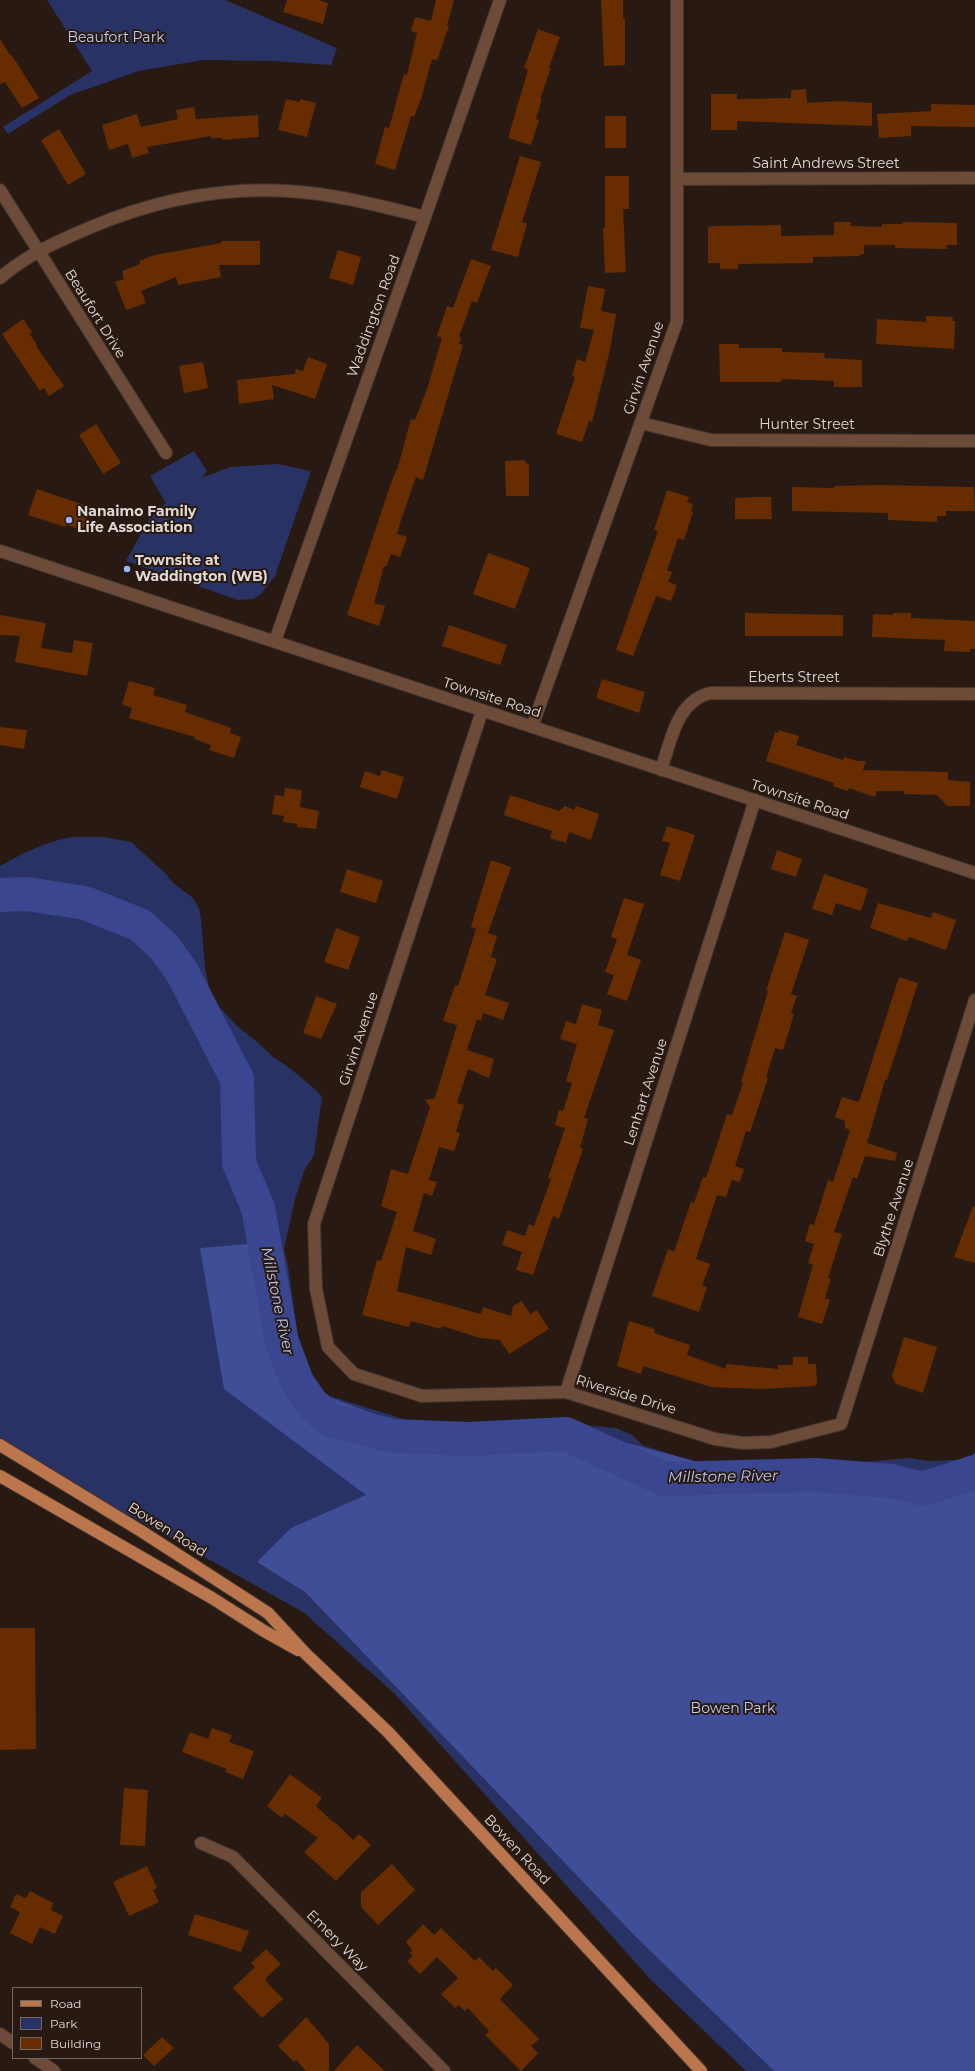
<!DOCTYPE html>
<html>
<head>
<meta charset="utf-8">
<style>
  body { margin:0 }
  #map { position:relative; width:975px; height:2071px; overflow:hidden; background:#281a12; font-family:Montserrat,sans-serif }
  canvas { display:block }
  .legend { position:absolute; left:12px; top:1987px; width:130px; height:72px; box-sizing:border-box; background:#281a12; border:1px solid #72665f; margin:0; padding:5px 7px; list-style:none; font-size:12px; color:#e1d7d2 }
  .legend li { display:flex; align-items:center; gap:8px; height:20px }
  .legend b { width:20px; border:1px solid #72665f }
</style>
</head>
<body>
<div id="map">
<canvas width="975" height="2071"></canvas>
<ul class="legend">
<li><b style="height:5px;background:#bb764e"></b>Road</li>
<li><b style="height:11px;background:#293264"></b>Park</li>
<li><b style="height:11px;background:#672d01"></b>Building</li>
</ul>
</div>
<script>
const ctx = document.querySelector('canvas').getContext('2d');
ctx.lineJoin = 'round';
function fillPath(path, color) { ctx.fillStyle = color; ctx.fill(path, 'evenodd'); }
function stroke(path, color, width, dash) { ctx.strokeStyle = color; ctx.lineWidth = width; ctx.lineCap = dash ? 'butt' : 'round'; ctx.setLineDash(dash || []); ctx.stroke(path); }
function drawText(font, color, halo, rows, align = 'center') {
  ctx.font = font + ' Montserrat,sans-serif'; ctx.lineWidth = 4; ctx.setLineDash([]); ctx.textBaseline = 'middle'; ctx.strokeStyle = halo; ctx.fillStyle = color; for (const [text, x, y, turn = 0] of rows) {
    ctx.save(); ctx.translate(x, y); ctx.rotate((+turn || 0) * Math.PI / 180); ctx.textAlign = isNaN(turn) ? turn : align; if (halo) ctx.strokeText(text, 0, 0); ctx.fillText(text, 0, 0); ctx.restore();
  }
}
fillPath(new Path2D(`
  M 47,0 L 225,0 L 337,48 L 331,65 L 275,61 L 203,60 L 139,71 L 70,95 L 8,134 L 3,127 L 92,71 Z
  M 194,451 L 207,471 L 202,478 L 230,467 L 278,464 L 311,471 L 275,576 L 261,594 L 253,599 L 238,600 L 126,561 L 149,519 L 166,503 L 150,476 Z
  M 73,837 L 104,837 L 131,842 L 165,873 L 173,883 L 193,898 L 199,908 L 201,919 L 205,967 L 209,988 L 214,1001 L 237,1026 L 256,1041 L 273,1057 L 287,1066 L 316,1090 L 322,1097 L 314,1155 L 304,1171 L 295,1199 L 284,1249 L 288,1266 L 300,1352 L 307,1379 L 330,1396 L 403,1419 L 449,1430 L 496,1431 L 516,1429 L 544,1422 L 616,1428 L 632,1435 L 642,1445 L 693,1461 L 719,1464 L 732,1464 L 748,1467 L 771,1470 L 792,1465 L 826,1461 L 850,1463 L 910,1458 L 929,1461 L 975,1459 L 975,2071 L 746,2071 L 651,1980 L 395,1694 L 303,1612 L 129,1515 L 128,1522 L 0,1449 L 0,866 C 24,853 46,841 73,837 Z`), '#293264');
fillPath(new Path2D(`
  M 248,1244 L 287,1303 L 313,1391 L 460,1446 L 612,1439 L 792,1487 L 958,1466 L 975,1453 L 975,2071 L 774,2071 L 634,1935 L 305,1592 L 257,1562 L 291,1528 L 366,1495 L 224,1389 L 200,1248 Z`), '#404d97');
stroke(new Path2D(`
  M 0,895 L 27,894 L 85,903 L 140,925 L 164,947 L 182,972 L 237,1079 L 239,1163 L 258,1208 L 282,1342 L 297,1382 L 312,1404 L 330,1420 L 393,1436 L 468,1439 L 566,1434 L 664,1479 L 816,1475 L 891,1481 L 923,1489 L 975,1472`), '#3a4690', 34);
fillPath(new Path2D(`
  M 287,0 L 319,0 L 328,3 L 323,24 L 283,12 Z
  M 436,0 L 454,0 L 447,26 L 449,26 L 437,60 L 432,59 L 421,99 L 414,117 L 411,116 L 395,170 L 375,164 L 385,127 L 389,128 L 404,74 L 407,75 L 417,33 L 411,31 L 415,17 L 431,21 Z
  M 601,0 L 623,0 L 623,18 L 625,18 L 625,65 L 604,66 Z
  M 538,29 L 560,37 L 549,67 L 551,68 L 540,99 L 542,99 L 536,119 L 539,120 L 531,145 L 508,138 L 528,70 L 524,68 Z
  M 0,39 L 10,55 L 11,54 L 39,98 L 22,108 L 5,82 L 0,84 Z
  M 806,89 L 807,103 L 837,101 L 872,103 L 872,126 L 737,121 L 737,130 L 711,130 L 711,94 L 737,94 L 737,99 L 791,98 L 791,90 Z
  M 286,99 L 300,102 L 300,99 L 316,103 L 307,137 L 278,130 Z
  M 931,104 L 975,105 L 975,127 L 911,126 L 911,136 L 879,138 L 877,114 L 931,111 Z
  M 194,107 L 196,119 L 258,115 L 259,137 L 222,140 L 222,138 L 211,138 L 211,136 L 147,147 L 149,153 L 132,158 L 128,144 L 109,150 L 102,125 L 137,114 L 141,127 L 178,119 L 176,110 Z
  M 605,116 L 626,116 L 626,148 L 605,148 Z
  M 59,129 L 86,174 L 68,185 L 41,140 Z
  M 520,156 L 541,162 L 522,222 L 527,223 L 518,257 L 491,250 Z
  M 605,176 L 629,176 L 629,209 L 623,209 L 626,272 L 605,273 L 603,228 L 605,228 Z
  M 834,222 L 851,222 L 851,226 L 882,227 L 882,224 L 902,224 L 903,222 L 957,223 L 957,245 L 947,245 L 947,249 L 895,248 L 895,245 L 864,245 L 864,254 L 861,254 L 860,256 L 813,257 L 813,263 L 738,264 L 738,269 L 720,269 L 720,263 L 708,263 L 708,227 L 712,226 L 781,225 L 781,236 L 834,235 Z
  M 221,241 L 260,241 L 260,265 L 219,265 L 221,277 L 178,285 L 176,277 L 141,291 L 146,303 L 126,310 L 115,282 L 124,279 L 122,271 L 140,264 L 139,261 L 155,255 L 221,243 Z
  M 338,250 L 361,257 L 353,285 L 329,278 Z
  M 471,259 L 491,266 L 477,303 L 472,301 L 459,337 L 461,337 L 459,344 L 463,345 L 423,480 L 416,477 L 400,523 L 397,534 L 407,537 L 400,557 L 391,554 L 386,567 L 384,566 L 374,603 L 385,606 L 379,626 L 347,615 L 390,486 L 396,470 L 397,470 L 411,419 L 415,420 L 427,389 L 442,338 L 437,336 L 447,306 L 453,308 Z
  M 588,286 L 605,289 L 601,311 L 616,314 L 610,350 L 592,422 L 589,421 L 582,442 L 556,434 L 575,377 L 572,376 L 577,359 L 585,362 L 594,330 L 580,328 Z
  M 926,316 L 953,317 L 952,321 L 955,321 L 954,349 L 876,344 L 877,319 L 926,322 Z
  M 23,319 L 32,332 L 30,334 L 37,345 L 36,346 L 64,386 L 49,396 L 44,388 L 40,391 L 2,334 Z
  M 719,344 L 739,344 L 739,348 L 782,348 L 782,352 L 825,353 L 824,358 L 862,360 L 862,387 L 834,387 L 834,381 L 782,379 L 781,382 L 720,382 Z
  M 308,357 L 327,364 L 315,399 L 272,385 L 274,399 L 239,404 L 237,380 L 295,374 L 296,369 L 303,371 Z
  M 203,362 L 208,388 L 184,393 L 179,366 Z
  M 96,424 L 121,463 L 103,474 L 79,435 Z
  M 524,460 L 529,465 L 529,496 L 506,496 L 505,461 Z
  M 878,485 L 974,487 L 975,511 L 946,511 L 946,516 L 937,516 L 937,522 L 888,520 L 888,513 L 792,511 L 792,487 L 834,488 L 834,486 Z
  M 37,489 L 87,506 L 86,509 L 89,510 L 83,530 L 66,525 L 65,527 L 28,515 Z
  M 667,490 L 689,497 L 687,502 L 693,504 L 691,511 L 693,512 L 684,540 L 678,538 L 667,570 L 672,572 L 668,582 L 677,585 L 671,601 L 656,596 L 633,656 L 616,650 L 658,531 L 654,530 Z
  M 753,497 L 771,497 L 772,519 L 735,519 L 735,498 Z
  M 488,553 L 530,568 L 515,609 L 473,594 Z
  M 745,613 L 843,615 L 843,636 L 745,636 Z
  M 893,613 L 911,613 L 911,618 L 975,621 L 975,649 L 970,649 L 970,652 L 944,651 L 945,640 L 872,637 L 873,614 L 893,615 Z
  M 0,615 L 46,623 L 41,648 L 72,653 L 74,640 L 93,643 L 87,676 L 15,662 L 20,636 L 0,635 Z
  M 449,625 L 507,645 L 500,665 L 442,646 Z
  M 602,679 L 645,692 L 639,713 L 596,698 Z
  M 129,681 L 155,688 L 153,695 L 187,705 L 185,712 L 231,728 L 230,733 L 241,737 L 234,758 L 209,750 L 211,745 L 194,739 L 195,737 L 129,718 L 132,708 L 122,704 Z
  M 0,727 L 27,730 L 24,749 L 0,745 Z
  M 779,730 L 799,736 L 796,745 L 843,760 L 844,757 L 857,761 L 866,761 L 863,770 L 948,772 L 948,780 L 970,782 L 970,806 L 947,806 L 937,795 L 904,794 L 904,791 L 877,791 L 875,797 L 849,788 L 848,791 L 833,786 L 834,783 L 766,761 L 775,732 L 778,733 Z
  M 382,770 L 404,777 L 397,799 L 360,787 L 365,771 L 380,776 Z
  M 285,788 L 302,790 L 300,807 L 319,811 L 316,829 L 297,827 L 297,824 L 283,822 L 284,816 L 272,814 L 275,795 L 284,796 Z
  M 510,795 L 559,811 L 565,806 L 574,810 L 576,806 L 599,814 L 591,840 L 569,832 L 566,843 L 550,838 L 552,831 L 504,815 Z
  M 667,826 L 695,835 L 680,881 L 660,875 L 670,843 L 662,841 Z
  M 777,850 L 802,859 L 796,877 L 771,869 Z
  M 491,860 L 511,867 L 488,933 L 471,927 Z
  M 347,869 L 383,881 L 376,903 L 340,892 Z
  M 824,874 L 868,889 L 861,911 L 836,903 L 832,915 L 812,909 Z
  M 624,898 L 644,904 L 627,955 L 641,960 L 627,1001 L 607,994 L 614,975 L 605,972 L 617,939 L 611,937 Z
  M 878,903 L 931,918 L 933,912 L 956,920 L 946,950 L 909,937 L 907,941 L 870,928 Z
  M 336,928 L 360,937 L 348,970 L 324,962 Z
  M 476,929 L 497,936 L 491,957 L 497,959 L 485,995 L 509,1003 L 503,1020 L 483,1013 L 481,1021 L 477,1019 L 467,1050 L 494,1059 L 489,1078 L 468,1069 L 457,1103 L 464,1105 L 456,1132 L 460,1133 L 454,1151 L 439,1147 L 429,1180 L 437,1182 L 432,1196 L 424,1193 L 413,1231 L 436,1239 L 431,1255 L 406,1247 L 397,1291 L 481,1314 L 483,1307 L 511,1316 L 513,1306 L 522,1301 L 530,1314 L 537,1310 L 549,1329 L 509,1354 L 500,1340 L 480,1338 L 442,1326 L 441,1329 L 411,1321 L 409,1327 L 362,1315 L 377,1260 L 381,1261 L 397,1212 L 381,1206 L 388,1181 L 391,1169 L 408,1174 L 430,1107 L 425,1100 L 435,1098 L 457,1025 L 443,1021 L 455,985 L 458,986 Z
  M 785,932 L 809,940 L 791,994 L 797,996 L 791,1013 L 794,1014 L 783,1050 L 775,1048 L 766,1077 L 768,1078 L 750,1132 L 746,1131 L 735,1166 L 744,1169 L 740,1182 L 732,1180 L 726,1197 L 717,1195 L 696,1259 L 710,1264 L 702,1286 L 707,1287 L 699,1312 L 652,1296 L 668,1249 L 674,1252 L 691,1202 L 694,1203 L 703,1177 L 706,1178 L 727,1114 L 732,1115 L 743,1083 L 741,1082 L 768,991 L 766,991 Z
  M 899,977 L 918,983 L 887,1080 L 885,1080 L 867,1143 L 897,1153 L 895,1161 L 865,1156 L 857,1179 L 853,1177 L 834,1232 L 842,1234 L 828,1278 L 831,1279 L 825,1298 L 830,1300 L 822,1324 L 798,1317 L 813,1265 L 808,1263 L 814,1244 L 805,1241 L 810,1224 L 814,1225 L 828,1180 L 833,1182 L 850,1130 L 845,1128 L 845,1121 L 835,1117 L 842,1097 L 859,1102 Z
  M 316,996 L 337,1004 L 321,1039 L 303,1033 Z
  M 582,1004 L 602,1010 L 598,1025 L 614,1030 L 584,1118 L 588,1119 L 580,1148 L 583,1149 L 559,1219 L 553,1216 L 533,1275 L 516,1270 L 522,1252 L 502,1245 L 507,1230 L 525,1236 L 529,1224 L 534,1226 L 551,1179 L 548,1178 L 565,1128 L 555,1125 L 559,1110 L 563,1111 L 572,1083 L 566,1081 L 577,1044 L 560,1039 L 566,1021 L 576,1024 Z
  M 973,1206 L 975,1206 L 975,1263 L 954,1257 Z
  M 629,1321 L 655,1329 L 654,1333 L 690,1345 L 687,1355 L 726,1369 L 726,1364 L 778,1369 L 778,1365 L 793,1365 L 793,1357 L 808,1357 L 808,1364 L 816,1364 L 817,1384 L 814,1386 L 761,1389 L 711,1387 L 643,1366 L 641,1374 L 617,1366 Z
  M 904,1337 L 937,1347 L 923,1393 L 896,1384 L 892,1376 Z
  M 0,1628 L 35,1628 L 36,1749 L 0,1750 Z
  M 212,1728 L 232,1735 L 229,1742 L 254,1751 L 243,1779 L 225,1772 L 227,1769 L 182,1752 L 190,1732 L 208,1739 Z
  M 290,1774 L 322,1798 L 316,1806 L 333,1822 L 338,1825 L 353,1840 L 359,1834 L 371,1845 L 336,1881 L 304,1852 L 318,1838 L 285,1814 L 282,1818 L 267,1806 Z
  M 124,1788 L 148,1790 L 145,1846 L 120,1845 Z
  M 392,1864 L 415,1890 L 378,1925 L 361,1907 L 361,1892 Z
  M 147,1866 L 157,1888 L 153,1890 L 159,1902 L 129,1916 L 113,1882 Z
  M 30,1891 L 53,1903 L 51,1910 L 63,1916 L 55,1934 L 40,1927 L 32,1944 L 10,1933 L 20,1912 L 10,1907 L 16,1894 L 26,1898 Z
  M 195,1914 L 249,1931 L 241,1952 L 188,1935 Z
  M 423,1924 L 434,1935 L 441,1928 L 475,1961 L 479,1957 L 493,1971 L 496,1968 L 513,1985 L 500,1999 L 539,2039 L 531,2046 L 538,2053 L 521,2071 L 485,2035 L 489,2031 L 468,2008 L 465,2011 L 458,2005 L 455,2008 L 441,1994 L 458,1978 L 437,1957 L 420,1974 L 407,1961 L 413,1956 L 410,1953 L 412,1950 L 406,1942 Z
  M 266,1949 L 281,1964 L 266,1978 L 266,1981 L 283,1999 L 262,2018 L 233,1988 L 255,1967 L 251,1963 Z
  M 306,2017 L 329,2044 L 329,2071 L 306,2071 L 296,2060 L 294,2062 L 278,2046 Z
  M 162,2037 L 174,2048 L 154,2066 L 143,2055 Z
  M 357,2045 L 385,2071 L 334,2071 Z`), '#672d01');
const minor = new Path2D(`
  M 677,179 L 975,178
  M 0,190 L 166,453
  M 0,278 C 25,256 58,241 89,228 C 169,194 250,181 337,197 C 367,202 396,210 425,217
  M 641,423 L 711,440 L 975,441
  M 0,551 L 975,873
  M 275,641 L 425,217 L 500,0
  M 482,711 L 314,1224 L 316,1289 L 328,1347 L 354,1374 L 422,1396 L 566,1392 L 715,1439 L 743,1443 L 771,1442 L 841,1424 L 975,1000
  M 532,727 L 677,321 L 677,0
  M 661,770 C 671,741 676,702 710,693 L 975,694
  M 566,1392 L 755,800
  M 201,1843 L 233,1857 L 444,2071
  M 0,2034 L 13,2043
  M 35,2058 L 54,2071`);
const major = new Path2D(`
  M 0,1445 L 141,1531 L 268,1613 L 306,1654 L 388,1732 L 701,2071
  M 0,1476 L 212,1598 L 264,1631 L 298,1650`);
stroke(minor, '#42342d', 14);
stroke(major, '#42342d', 14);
stroke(minor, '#6c4b38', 12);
stroke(major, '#bb764e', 12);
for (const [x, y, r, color] of [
  [69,520,4,"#a1b3fd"],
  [127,569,4,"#a1b3fd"]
]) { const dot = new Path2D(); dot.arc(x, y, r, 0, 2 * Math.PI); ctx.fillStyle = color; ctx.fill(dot); stroke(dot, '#281a12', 1.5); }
drawText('14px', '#c2cdf8', '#281a12', [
  ["Beaufort Park",116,38],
  ["Bowen Park",733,1709]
]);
drawText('14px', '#e1d7d2', '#281a12', [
  ["Saint Andrews Street",826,164],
  ["Beaufort Drive",95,314,58],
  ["Waddington Road",374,316,-70],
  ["Girvin Avenue",644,368,-71],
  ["Hunter Street",807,425],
  ["Eberts Street",794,678],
  ["Townsite Road",492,698,18],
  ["Townsite Road",800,800,18],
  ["Girvin Avenue",359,1039,-72],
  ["Lenhart Avenue",646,1092,-72],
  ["Blythe Avenue",894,1208,-72],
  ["Riverside Drive",626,1395,17],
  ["Bowen Road",167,1530,32],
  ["Bowen Road",517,1850,47],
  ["Emery Way",337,1941,45]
]);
drawText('bold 14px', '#e1d7d2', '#281a12', [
  ["Nanaimo Family",77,512],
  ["Life Association",77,528],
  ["Townsite at",135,561],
  ["Waddington (WB)",135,577]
], 'left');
drawText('italic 15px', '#bac6f0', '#281a12', [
  ["Millstone River",277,1301,78],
  ["Millstone River",723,1477,-1]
]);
</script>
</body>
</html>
